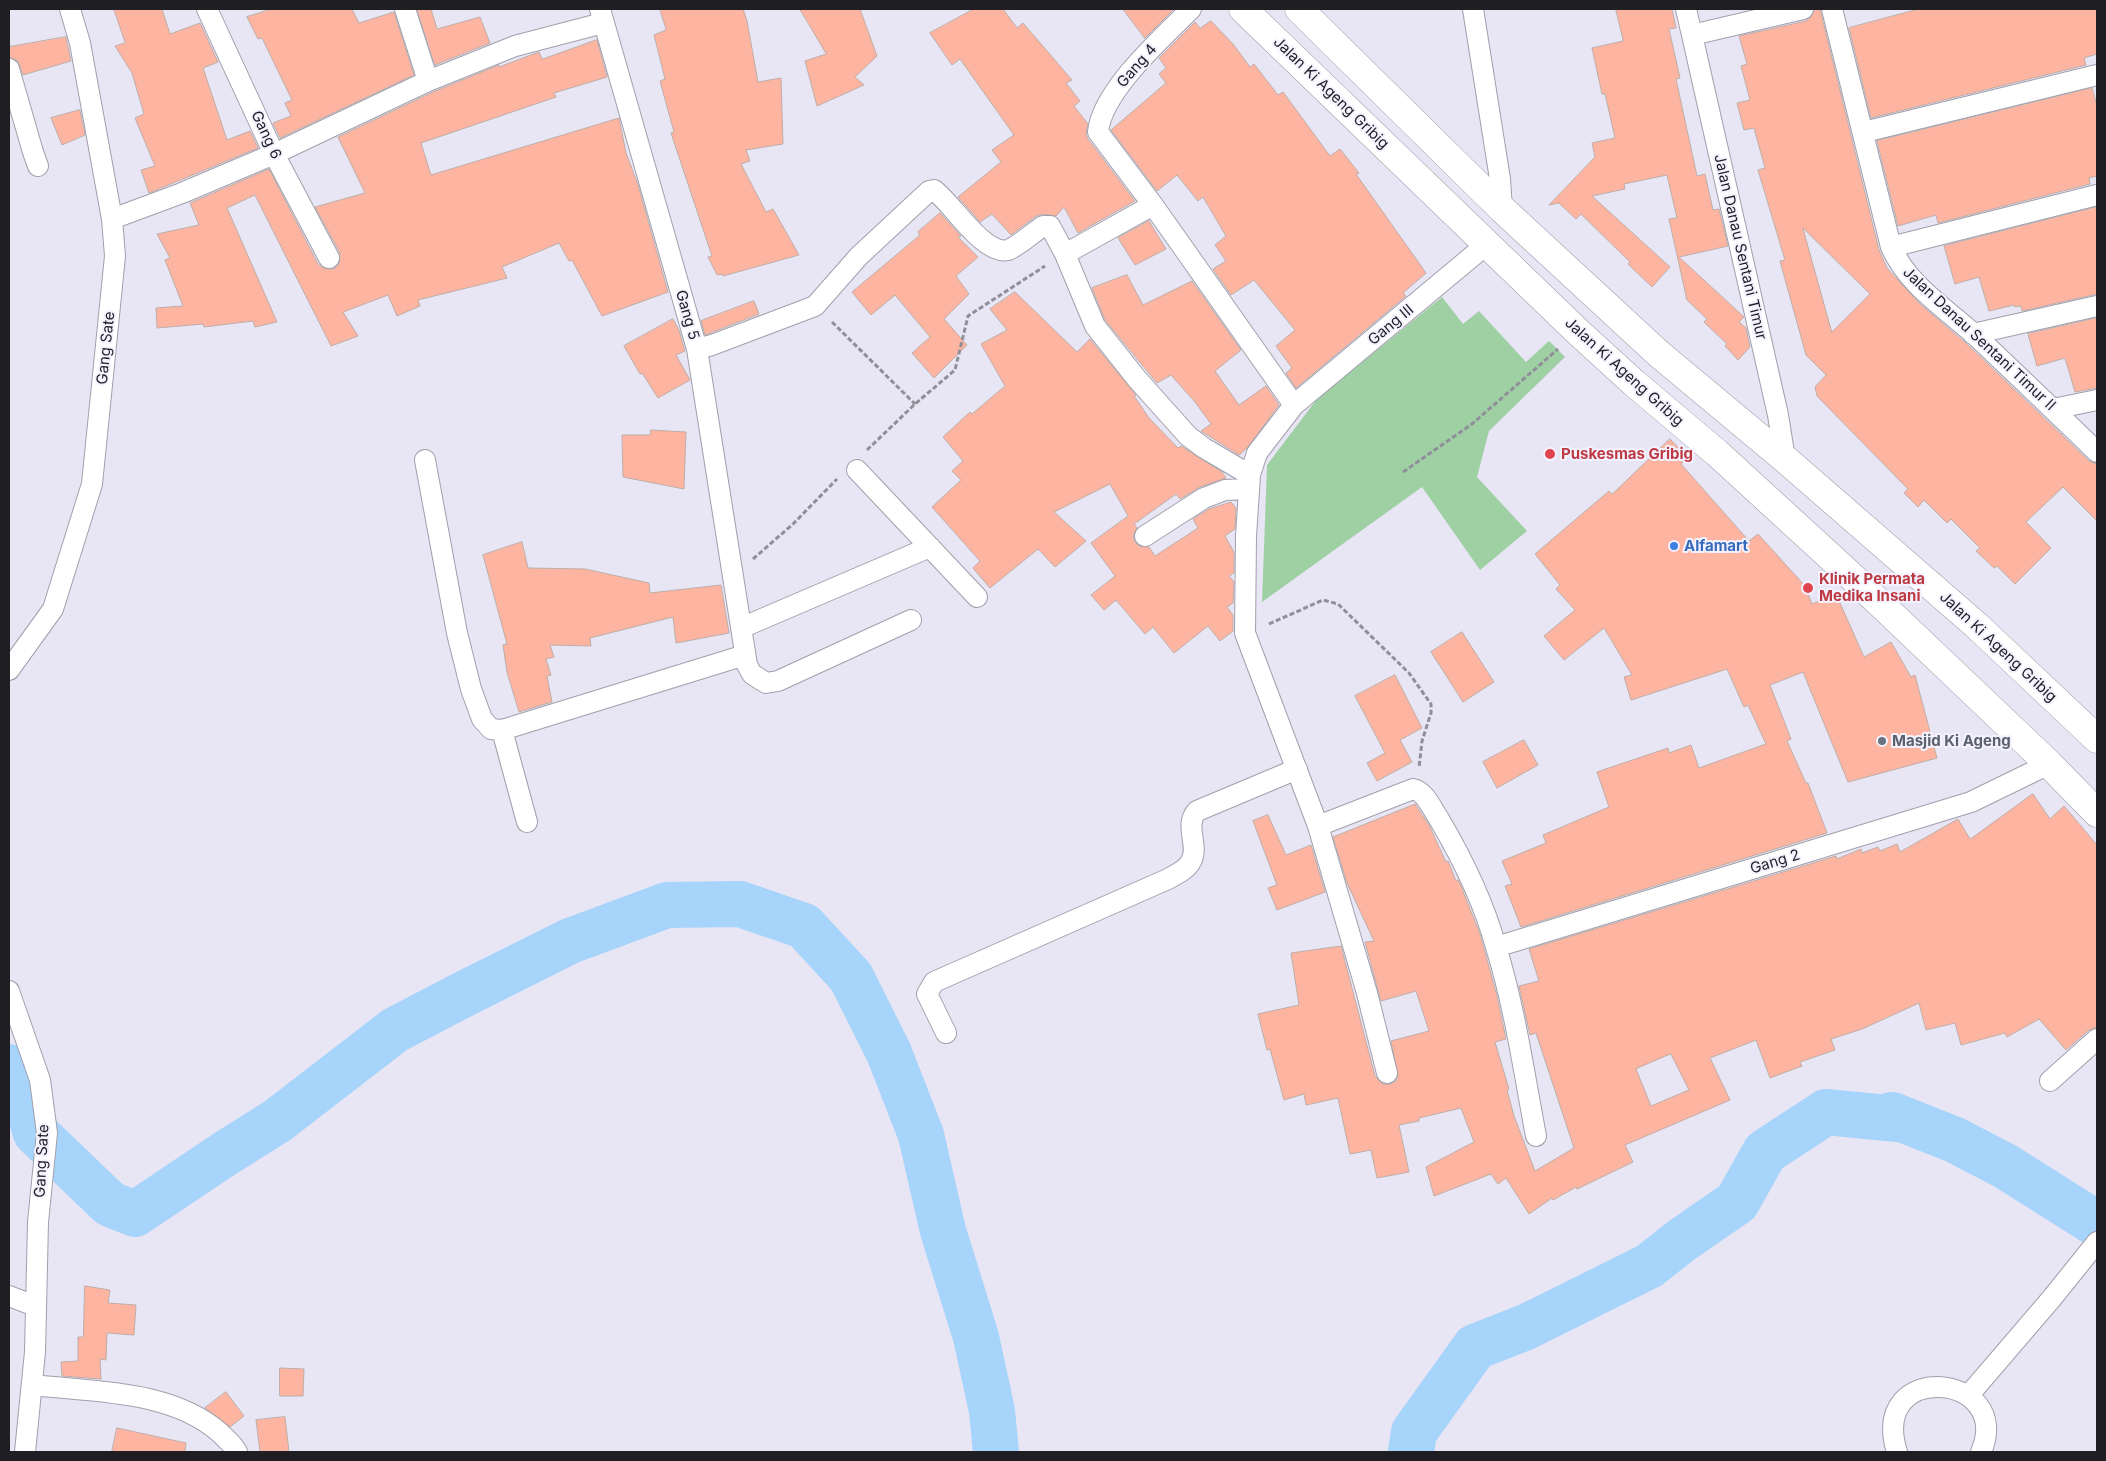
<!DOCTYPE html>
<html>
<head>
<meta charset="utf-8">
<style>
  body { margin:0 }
  #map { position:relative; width:2106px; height:1461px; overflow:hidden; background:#e8e5f4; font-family:Inter,sans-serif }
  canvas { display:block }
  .frame { position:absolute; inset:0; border:10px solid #1f1e23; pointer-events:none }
</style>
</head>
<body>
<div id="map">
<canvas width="2106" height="1461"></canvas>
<div class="frame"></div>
</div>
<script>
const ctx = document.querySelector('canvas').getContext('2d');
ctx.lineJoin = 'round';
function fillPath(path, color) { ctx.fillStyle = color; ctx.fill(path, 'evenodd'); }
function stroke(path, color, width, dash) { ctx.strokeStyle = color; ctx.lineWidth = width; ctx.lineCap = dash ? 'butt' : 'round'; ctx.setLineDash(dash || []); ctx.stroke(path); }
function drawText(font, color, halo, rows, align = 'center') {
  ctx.font = font + ' Inter,sans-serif'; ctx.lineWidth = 4; ctx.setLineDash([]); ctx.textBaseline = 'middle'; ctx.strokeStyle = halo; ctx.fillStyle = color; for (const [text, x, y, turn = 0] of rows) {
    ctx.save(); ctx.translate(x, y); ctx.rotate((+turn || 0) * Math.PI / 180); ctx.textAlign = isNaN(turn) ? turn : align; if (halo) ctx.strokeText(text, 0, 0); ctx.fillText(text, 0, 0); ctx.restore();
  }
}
fillPath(new Path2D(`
  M 1442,297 L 1463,324 L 1479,311 L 1526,362 L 1549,341 L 1565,357 L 1489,431 L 1477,477 L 1527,531 L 1480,570 L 1422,487 L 1262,602 L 1267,465 L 1317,399 Z`), '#9fd0a4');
stroke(new Path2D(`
  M 9,1067 L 23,1090 L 36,1133 L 110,1204 L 135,1214 L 226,1153 L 277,1121 L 395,1030 L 464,994 L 570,941 L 667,905 L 740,904 L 804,926 L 851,977 L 889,1053 L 921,1135 L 943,1231 L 976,1337 L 992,1411 L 996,1452
  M 1411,1452 L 1414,1432 L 1475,1347 L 1526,1327 L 1649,1266 L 1682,1240 L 1737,1202 L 1765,1152 L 1826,1112 L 1897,1119 L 1892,1115 L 1955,1140 L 2005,1166 L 2097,1224`), '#a7d4fa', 46);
const building = new Path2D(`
  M 114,9 L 162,9 L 170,34 L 200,23 L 218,62 L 203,68 L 227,140 L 250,131 L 258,148 L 149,193 L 141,170 L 155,166 L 135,118 L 144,114 L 132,73 L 115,46 L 125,43 Z
  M 272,9 L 352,9 L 359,23 L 394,12 L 414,75 L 280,138 L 273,123 L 291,116 L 285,103 L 292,100 L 262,38 L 258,39 L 247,17 Z
  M 417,9 L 431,9 L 437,29 L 480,17 L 490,43 L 435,65 Z
  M 660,9 L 743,9 L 747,21 L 758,82 L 781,78 L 783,144 L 746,150 L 750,161 L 741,164 L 766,212 L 773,209 L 799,255 L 723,276 L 722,274 L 717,275 L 708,257 L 712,256 L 671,133 L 674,132 L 660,81 L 665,79 L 654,35 L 666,30 Z
  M 800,9 L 860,9 L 877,56 L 855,77 L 864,85 L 817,106 L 805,61 L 826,54 Z
  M 974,9 L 1003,9 L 1017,28 L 1023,23 L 1072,80 L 1066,83 L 1080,101 L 1074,106 L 1088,124 L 1086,134 L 1088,139 L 1135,201 L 1078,233 L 1064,207 L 1056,216 L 1043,214 L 1036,216 L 1011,235 L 992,214 L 980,222 L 958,197 L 1001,162 L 992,150 L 1014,135 L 960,59 L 952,65 L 930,33 Z
  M 1123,9 L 1174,9 L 1145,38 Z
  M 1616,9 L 1672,9 L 1676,28 L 1669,29 L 1680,78 L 1676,79 L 1697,176 L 1705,174 L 1713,210 L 1719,209 L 1728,246 L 1679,257 L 1744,317 L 1739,322 L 1746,328 L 1750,347 L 1738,360 L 1725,346 L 1727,344 L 1704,322 L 1707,319 L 1687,300 L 1669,219 L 1677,218 L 1667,175 L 1624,184 L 1625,189 L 1592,196 L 1670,267 L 1652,287 L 1628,264 L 1630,262 L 1581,214 L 1576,219 L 1559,203 L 1549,205 L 1595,157 L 1592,143 L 1615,138 L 1605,94 L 1602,94 L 1592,48 L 1623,41 Z
  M 1815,9 L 1820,9 L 1879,250 L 1887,268 L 1920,304 L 1967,344 L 2089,461 L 2097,464 L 2097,521 L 2063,487 L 2026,522 L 2051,548 L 2015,584 L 1997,566 L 1994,568 L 1976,551 L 1980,548 L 1951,519 L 1947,523 L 1924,500 L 1918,507 L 1904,493 L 1908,489 L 1817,396 L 1815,387 L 1826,375 L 1806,355 L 1780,261 L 1785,260 L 1758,170 L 1765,168 L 1754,128 L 1744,130 L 1737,103 L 1750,100 L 1741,66 L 1747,64 L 1739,36 L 1806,21 L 1811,17 ZM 1803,228 L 1870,294 L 1832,332 Z
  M 1919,9 L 2097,9 L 2097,54 L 2084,58 L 2086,65 L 1871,118 L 1849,28 Z
  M 1211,21 L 1233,44 L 1250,67 L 1254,64 L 1278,95 L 1283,92 L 1330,156 L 1340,149 L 1359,173 L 1356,174 L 1426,273 L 1403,293 L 1406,296 L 1296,388 L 1286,373 L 1292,368 L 1276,346 L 1295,330 L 1254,280 L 1231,295 L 1213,269 L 1226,261 L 1215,245 L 1226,236 L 1203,197 L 1198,201 L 1177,175 L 1157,191 L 1111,130 L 1166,83 L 1159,74 L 1166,68 L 1159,58 L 1195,22 L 1200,28 Z
  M 66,37 L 71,61 L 23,75 L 18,61 L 9,57 L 9,47 Z
  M 597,40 L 607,77 L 554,93 L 556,97 L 421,143 L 431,175 L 619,118 L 626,153 L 638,185 L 668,292 L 602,316 L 572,260 L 569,261 L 559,243 L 502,267 L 507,278 L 418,300 L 420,306 L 397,316 L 388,295 L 343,312 L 358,336 L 331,346 L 255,195 L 227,208 L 277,322 L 255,327 L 253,321 L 204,327 L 203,324 L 157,328 L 156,308 L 183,306 L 165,260 L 170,258 L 157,234 L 199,225 L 190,203 L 269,169 L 318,264 L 323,268 L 334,269 L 339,264 L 340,253 L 315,207 L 365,193 L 338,137 L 433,92 L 499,65 L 499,67 L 539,52 L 542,59 Z
  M 2092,88 L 2097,106 L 2097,176 L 2089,178 L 2090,184 L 1938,223 L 1936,215 L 1898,226 L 1877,141 Z
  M 80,110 L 85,135 L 62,145 L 51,118 Z
  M 2097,207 L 2097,294 L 2022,311 L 2021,306 L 2015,307 L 2014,305 L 1989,311 L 1979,277 L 1955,284 L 1944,246 Z
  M 940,213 L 961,236 L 958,237 L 978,257 L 956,276 L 969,294 L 944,319 L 967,345 L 934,378 L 912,353 L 930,337 L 895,295 L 871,315 L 852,292 L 920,235 L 918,232 Z
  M 1149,221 L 1166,249 L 1135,265 L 1118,238 Z
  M 1127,275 L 1143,305 L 1192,281 L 1241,350 L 1215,371 L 1239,405 L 1266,386 L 1279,405 L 1247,448 L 1239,455 L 1201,431 L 1211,424 L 1195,402 L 1171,375 L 1157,383 L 1105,320 L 1092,288 Z
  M 1015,292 L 1077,352 L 1090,339 L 1136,395 L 1134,396 L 1149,418 L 1178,448 L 1181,446 L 1222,472 L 1226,478 L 1200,487 L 1180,499 L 1176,494 L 1134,524 L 1137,528 L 1133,536 L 1135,542 L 1139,546 L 1149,547 L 1155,556 L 1198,528 L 1193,519 L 1209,509 L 1231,502 L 1236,508 L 1235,529 L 1225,536 L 1234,552 L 1234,573 L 1229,576 L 1234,582 L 1233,603 L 1227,607 L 1233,615 L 1233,631 L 1220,641 L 1208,626 L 1174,653 L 1153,627 L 1145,634 L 1116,600 L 1104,610 L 1091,595 L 1115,576 L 1091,543 L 1128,516 L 1110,484 L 1054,512 L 1086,541 L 1055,567 L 1038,549 L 990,588 L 973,568 L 980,561 L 932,507 L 961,480 L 952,471 L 963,461 L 943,437 L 970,412 L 972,414 L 1005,386 L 981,344 L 1007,330 L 990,309 Z
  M 754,301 L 759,314 L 705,335 L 701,321 Z
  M 2097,318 L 2097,388 L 2075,392 L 2065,358 L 2037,366 L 2028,334 Z
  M 673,319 L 679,330 L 685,351 L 676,355 L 690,380 L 658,398 L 642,373 L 640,374 L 624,346 Z
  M 651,430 L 686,432 L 684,489 L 623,477 L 622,435 L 650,435 Z
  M 1670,439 L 1688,458 L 1681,464 L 1749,541 L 1758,534 L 1805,586 L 1812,604 L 1836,594 L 1864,657 L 1891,642 L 1911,677 L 1915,675 L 1937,758 L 1848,782 L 1803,672 L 1770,685 L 1791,739 L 1787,741 L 1806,783 L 1808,783 L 1827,833 L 1521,927 L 1505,886 L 1512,884 L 1502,861 L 1546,843 L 1543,835 L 1609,807 L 1597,772 L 1668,748 L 1669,753 L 1691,745 L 1699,768 L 1766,744 L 1748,705 L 1744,707 L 1727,669 L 1631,700 L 1624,677 L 1632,675 L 1604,628 L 1564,660 L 1544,636 L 1575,610 L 1556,589 L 1560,585 L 1535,554 L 1609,491 L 1612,494 Z
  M 522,542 L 528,568 L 585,569 L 649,583 L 650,593 L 721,585 L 729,633 L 676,643 L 673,617 L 590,638 L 591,646 L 550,645 L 554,657 L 546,659 L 551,675 L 547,676 L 552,702 L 519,712 L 507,672 L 503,645 L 507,644 L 483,555 Z
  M 1462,632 L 1494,682 L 1463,702 L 1431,652 Z
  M 1395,675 L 1422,728 L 1400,740 L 1412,762 L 1377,781 L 1367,763 L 1385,753 L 1355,696 Z
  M 1524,740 L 1538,765 L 1497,788 L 1483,762 Z
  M 2033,794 L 2050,819 L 2064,806 L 2097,845 L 2097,1027 L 2089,1030 L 2066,1050 L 2039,1019 L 2007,1037 L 2005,1033 L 1961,1045 L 1955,1023 L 1926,1030 L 1919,1003 L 1862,1029 L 1831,1039 L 1835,1050 L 1800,1062 L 1802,1066 L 1770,1078 L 1756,1040 L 1710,1058 L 1730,1100 L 1625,1145 L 1633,1162 L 1577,1189 L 1576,1187 L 1553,1200 L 1552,1198 L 1529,1214 L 1506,1178 L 1498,1184 L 1491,1174 L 1434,1196 L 1426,1167 L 1474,1142 L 1461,1108 L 1419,1118 L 1419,1121 L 1399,1125 L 1409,1172 L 1377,1178 L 1371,1150 L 1350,1154 L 1338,1098 L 1306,1105 L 1304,1094 L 1284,1100 L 1270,1049 L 1267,1050 L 1258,1014 L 1299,1005 L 1291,953 L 1341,946 L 1375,1076 L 1383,1084 L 1390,1084 L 1396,1081 L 1398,1076 L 1391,1041 L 1429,1031 L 1416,991 L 1381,1001 L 1365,942 L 1374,941 L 1347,883 L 1333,837 L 1415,804 L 1429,825 L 1446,862 L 1448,861 L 1456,881 L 1458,880 L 1461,886 L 1480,934 L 1497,996 L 1506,1039 L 1495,1042 L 1509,1089 L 1507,1090 L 1514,1116 L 1535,1171 L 1574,1148 L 1536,1033 L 1530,1035 L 1519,986 L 1539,981 L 1529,949 L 1836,856 L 1837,859 L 1861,849 L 1862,853 L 1878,847 L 1880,851 L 1897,844 L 1900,852 L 1958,819 L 1970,839 ZM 1671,1054 L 1689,1090 L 1651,1106 L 1636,1069 Z
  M 1268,815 L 1286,855 L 1311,845 L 1325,892 L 1277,910 L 1268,888 L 1277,885 L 1253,821 Z
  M 85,1286 L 110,1290 L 108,1303 L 136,1305 L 134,1335 L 107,1333 L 106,1360 L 100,1359 L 101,1379 L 62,1376 L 61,1362 L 78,1361 L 78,1337 L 83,1337 Z
  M 280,1368 L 304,1369 L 303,1396 L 280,1396 Z
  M 226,1392 L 244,1416 L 230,1427 L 205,1408 Z
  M 285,1417 L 289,1452 L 260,1452 L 256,1420 Z
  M 117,1428 L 186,1443 L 185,1452 L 112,1452 Z`);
fillPath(building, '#fdb5a1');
stroke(building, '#beada8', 1);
const minor = new Path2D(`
  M 207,9 L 274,154 L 329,258
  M 405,9 L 428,81
  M 600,9 L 697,349 L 747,665 L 752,674 L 766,683 L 778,681 L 911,620
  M 1191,9 C 1162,38 1102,91 1098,132 L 1153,205 L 1294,405
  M 1473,9 L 1500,179 L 1502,209
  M 1686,9 L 1692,35 L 1803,9
  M 1832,9 L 1891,247 C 1908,285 1945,308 1975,335 C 2016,374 2057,413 2097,452
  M 1692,35 L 1778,415 L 1785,459
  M 9,69 L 33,152 L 38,166
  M 1864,132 L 2097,75
  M 112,219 L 182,193 L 274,154 L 428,81 L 515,46 L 603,23
  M 1891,247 L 2097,195
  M 1065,254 L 1153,205
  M 1973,334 L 2097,306
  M 697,349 L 712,345 L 815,306 L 859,256 L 929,191 L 934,190 C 952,203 984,256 1008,250 C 1017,247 1034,232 1043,226 L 1050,226 L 1065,254 L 1095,326 L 1137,379 L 1188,436 L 1204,448 L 1250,475
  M 2053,409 L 2097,400
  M 425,460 L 457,633 L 471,689 L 482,719 L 491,729 L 502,730 L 527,822
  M 857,470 L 977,597
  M 1145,536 L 1204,498 L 1225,490 L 1249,489
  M 741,628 L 930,547
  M 9,670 L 53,609 L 92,484 L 115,256 L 112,219 L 80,43 L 70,9
  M 502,730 L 745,655
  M 1318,826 L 1413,789 C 1425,791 1432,809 1439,819 C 1462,858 1484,903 1496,947 C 1515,1008 1524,1073 1536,1136
  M 1496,947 L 1971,802 L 2049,764
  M 9,991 L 40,1080 L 47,1133 L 38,1222 L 35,1352 L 25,1452
  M 946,1033 L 927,994 L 934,982 L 1168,879 C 1175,875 1186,870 1190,863 C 1201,847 1183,826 1197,811 L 1297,769
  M 1387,1073 L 1367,993 L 1318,826 L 1245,633 L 1246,536 L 1250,475 L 1257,453 L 1294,405 L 1487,244
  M 2050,1081 L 2097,1039
  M 9,1296 L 35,1306
  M 33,1385 C 94,1392 171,1390 219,1432 C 226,1439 233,1444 237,1452
  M 1968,1396 L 2052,1298 L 2097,1242
  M 1897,1452 C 1868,1358 2015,1373 1981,1452`);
const primary = new Path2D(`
  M 1243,9 L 1577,331 L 1634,383 L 1717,453 L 1848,573 L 2049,764 L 2097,813
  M 1299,9 L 1502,209 L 1659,354 L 1785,459 L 1976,625 L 2097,739`);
stroke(minor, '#a29fad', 22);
stroke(primary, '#a29fad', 29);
stroke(new Path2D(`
  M 832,322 L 915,404
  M 867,450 L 915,404 L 955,370 L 968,316 L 1045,266
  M 1403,472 L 1472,424 L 1558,349
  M 753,559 L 793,524 L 837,479
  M 1269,624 L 1323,600 L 1338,604 L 1409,673 L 1431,704 L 1431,713 L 1422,741 L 1419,768`), '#908e99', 3, [5, 2.5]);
stroke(minor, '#fff', 20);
stroke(primary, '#fff', 28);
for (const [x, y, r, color] of [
  [1550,454,6,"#e0444e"],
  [1674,546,5,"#3f7fe0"],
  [1808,588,6,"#e0444e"],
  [1882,741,5,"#6b7280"]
]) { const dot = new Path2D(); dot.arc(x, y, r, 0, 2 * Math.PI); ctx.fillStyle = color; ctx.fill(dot); stroke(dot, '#f5f2ff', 2); }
drawText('15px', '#1f1e23', '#f5f2ff', [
  ["Gang 4",1137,66,-49],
  ["Jalan Ki Ageng Gribig",1331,93,44],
  ["Gang 6",266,135,65],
  ["Jalan Danau Sentani Timur",1740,247,77],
  ["Gang 5",687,315,74],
  ["Gang III",1391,325,-40],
  ["Jalan Danau Sentani Timur II",1979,339,43],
  ["Gang Sate",106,348,-84],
  ["Jalan Ki Ageng Gribig",1624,372,42],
  ["Jalan Ki Ageng Gribig",1998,647,43],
  ["Gang 2",1775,862,-17],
  ["Gang Sate",42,1161,-87]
]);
drawText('bold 15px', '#be3a42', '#f5f2ff', [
  ["Puskesmas Gribig",1561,454],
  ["Klinik Permata",1819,579],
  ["Medika Insani",1819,596]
], 'left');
drawText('bold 15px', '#366cbe', '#f5f2ff', [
  ["Alfamart",1684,546]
], 'left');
drawText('bold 15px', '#5b616d', '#f5f2ff', [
  ["Masjid Ki Ageng",1892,741]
], 'left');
</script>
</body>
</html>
